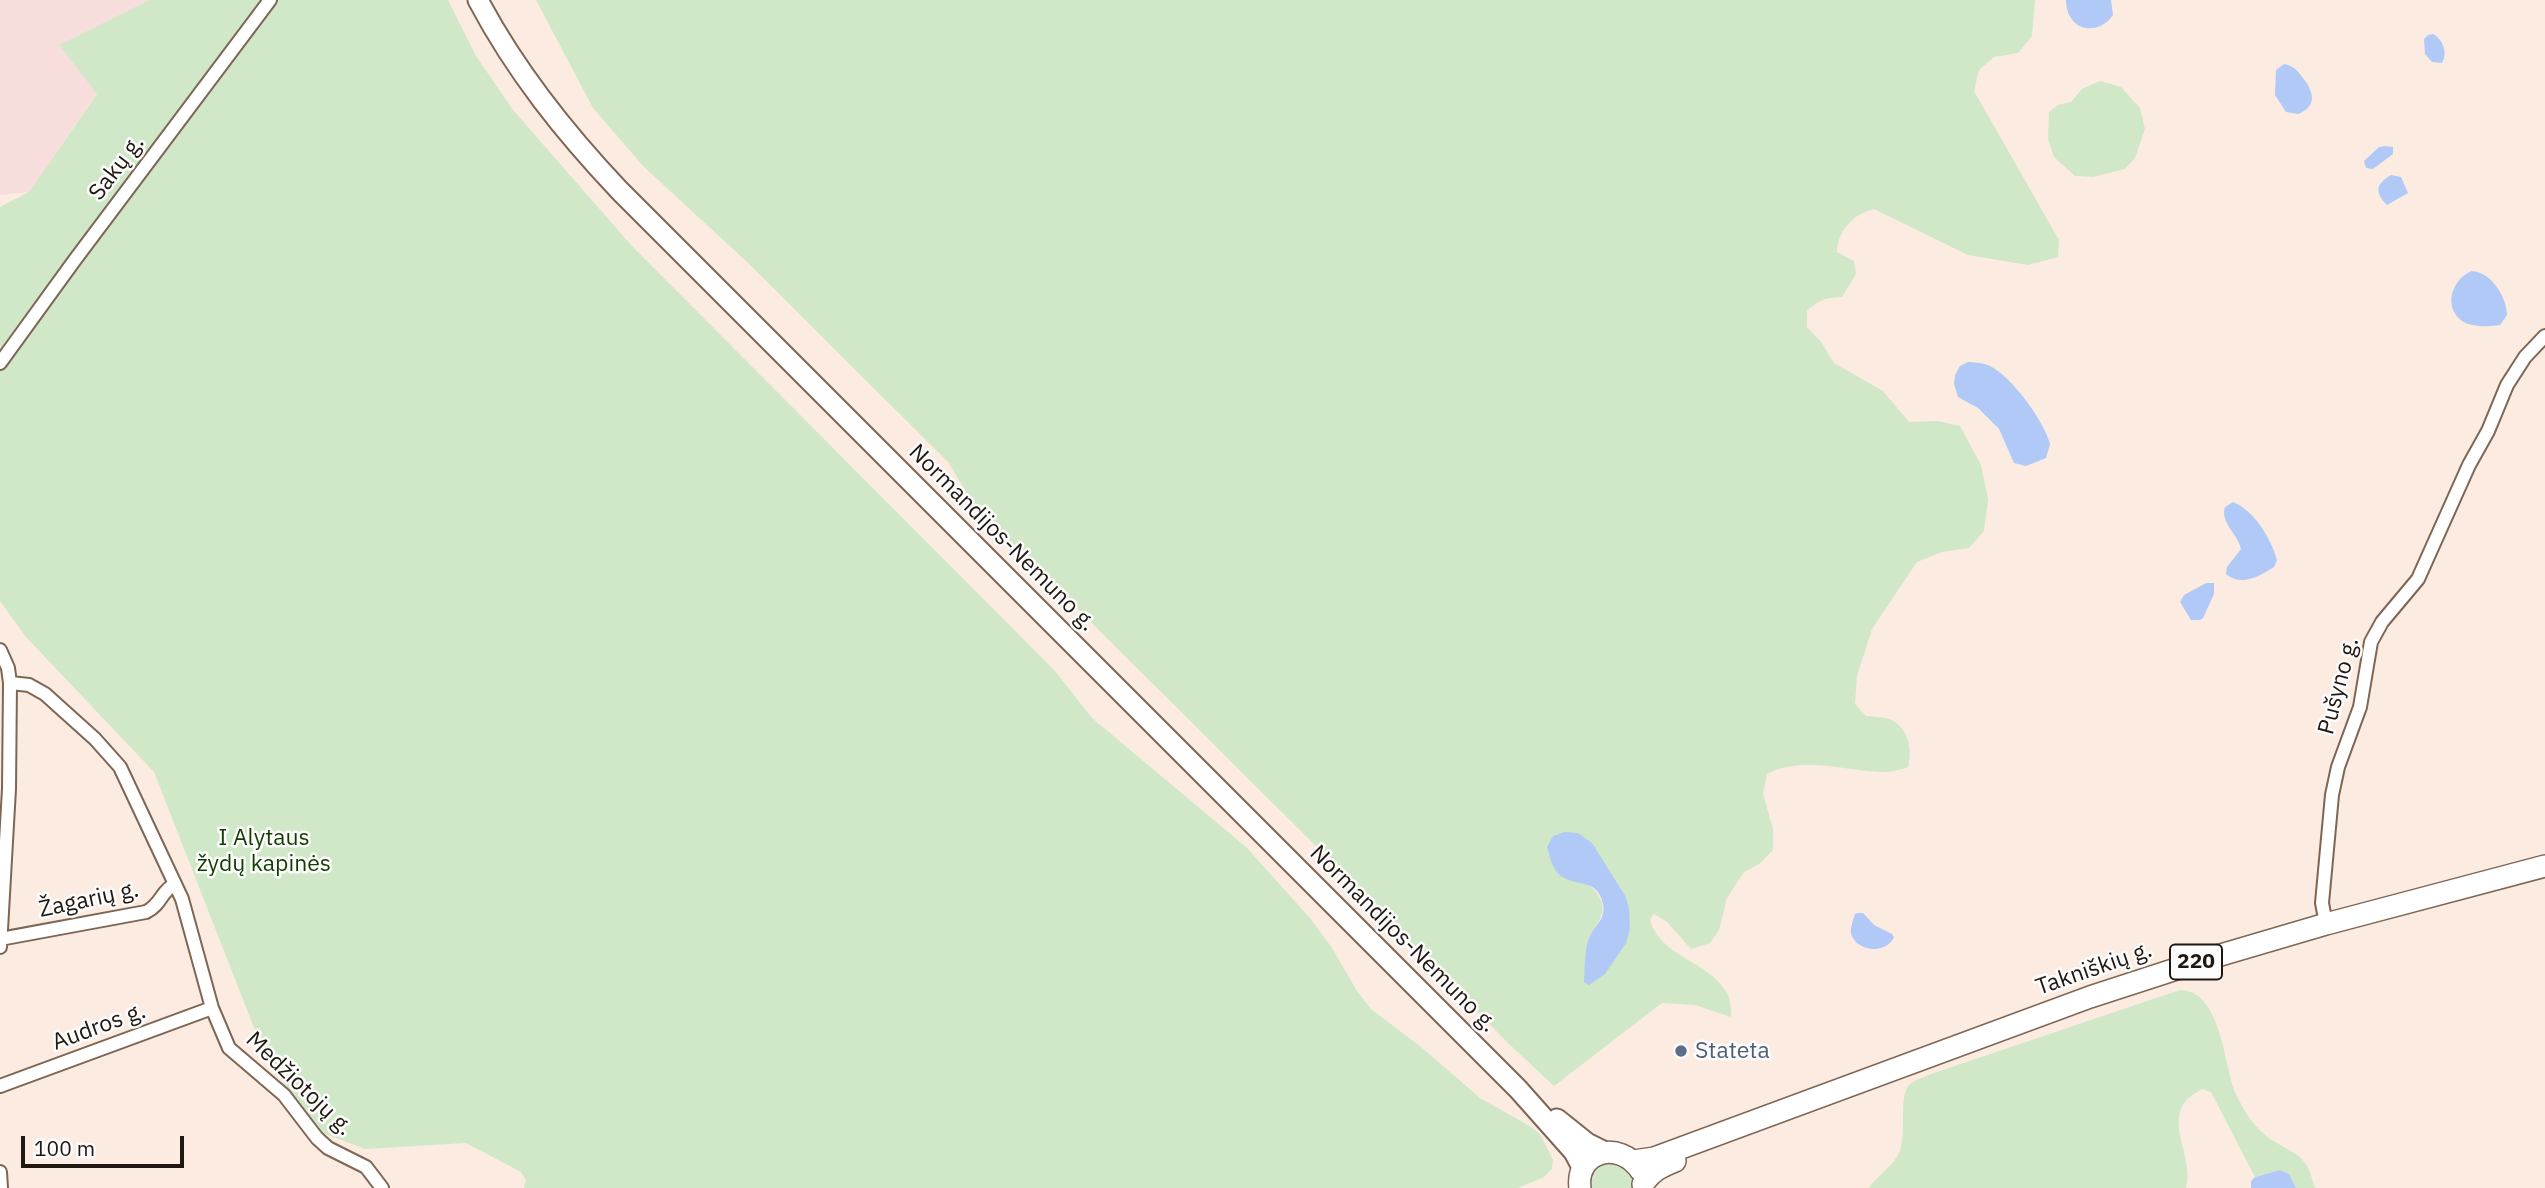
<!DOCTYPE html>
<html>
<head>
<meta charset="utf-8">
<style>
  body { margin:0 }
  #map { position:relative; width:2545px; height:1188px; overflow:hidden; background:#fcebe0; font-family:"IBM Plex Sans",sans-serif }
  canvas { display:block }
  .scale { position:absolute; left:21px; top:1136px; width:163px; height:32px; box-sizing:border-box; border:4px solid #211711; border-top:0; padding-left:9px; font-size:21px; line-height:24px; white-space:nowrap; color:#211711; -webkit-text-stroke:5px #fcfcfc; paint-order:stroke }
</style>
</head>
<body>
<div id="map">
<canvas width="2545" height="1188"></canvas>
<div class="scale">100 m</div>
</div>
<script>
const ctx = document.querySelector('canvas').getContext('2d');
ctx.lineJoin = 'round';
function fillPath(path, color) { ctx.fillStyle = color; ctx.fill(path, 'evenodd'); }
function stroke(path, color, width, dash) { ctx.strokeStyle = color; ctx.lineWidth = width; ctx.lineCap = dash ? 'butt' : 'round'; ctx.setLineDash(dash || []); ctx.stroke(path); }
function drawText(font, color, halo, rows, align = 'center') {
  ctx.font = font + ' "IBM Plex Sans",sans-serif'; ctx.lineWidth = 5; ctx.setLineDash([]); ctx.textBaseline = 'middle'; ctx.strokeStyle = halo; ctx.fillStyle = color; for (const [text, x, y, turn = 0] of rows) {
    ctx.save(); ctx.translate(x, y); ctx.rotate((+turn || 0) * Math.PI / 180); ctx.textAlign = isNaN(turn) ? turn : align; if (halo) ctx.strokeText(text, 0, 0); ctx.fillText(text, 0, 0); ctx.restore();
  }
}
fillPath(new Path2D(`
  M 0,0 L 149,0 L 59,45 L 97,93 L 29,192 L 0,195 Z`), '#f8dddd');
fillPath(new Path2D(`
  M 149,0 L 448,0 L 476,56 L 513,110 L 631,245 L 1055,671 L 1092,718 L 1246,847 L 1310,918 L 1332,948 L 1357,991 L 1371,1009 L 1421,1047 L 1480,1098 L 1528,1125 L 1540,1134 L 1553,1160 L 1552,1169 L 1544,1177 L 1518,1188 L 524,1188 L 526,1180 L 521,1172 L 466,1143 L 365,1149 L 320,1132 L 267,1061 L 154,772 L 26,637 L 0,601 L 0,207 L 29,192 L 97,94 L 59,45 Z
  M 536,0 L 2035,0 L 2032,36 L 2018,53 L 1994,57 L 1979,70 L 1974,91 L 2059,240 L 2058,257 L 2028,265 L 1968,255 L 1874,209 C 1853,214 1838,230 1837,252 L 1854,261 L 1856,274 L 1842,297 C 1827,297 1818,300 1807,311 L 1807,327 L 1821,342 L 1834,363 L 1883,391 L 1909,422 L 1938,421 L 1960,426 L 1981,465 L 1988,499 L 1984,531 L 1969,548 L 1942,552 L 1917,562 L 1872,629 L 1857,676 L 1855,704 L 1866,716 C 1873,717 1882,717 1889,719 C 1908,726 1913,749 1908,767 C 1901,769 1894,772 1887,772 C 1848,772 1803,755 1767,774 L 1763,794 L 1773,829 L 1773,850 L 1759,864 L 1744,872 L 1727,898 L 1719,930 L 1710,943 L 1691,949 L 1667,922 L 1654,914 L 1650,919 C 1659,958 1712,961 1728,995 C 1731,1002 1731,1010 1731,1017 L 1695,1005 L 1662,1003 L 1554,1086 L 1508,1043 L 1332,862 L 974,506 L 949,463 L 746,261 L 643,166 L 593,108 ZM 1591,843 L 1626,897 L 1629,910 L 1589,939 C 1603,916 1611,904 1588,884 Z
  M 2100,81 L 2121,87 L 2140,108 L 2145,129 L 2135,158 L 2125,169 L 2093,177 L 2075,176 L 2054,157 L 2048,139 L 2049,112 L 2058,105 L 2071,102 L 2082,89 Z
  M 2180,990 C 2221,990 2224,1065 2235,1092 C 2244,1112 2256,1131 2275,1142 C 2285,1148 2298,1153 2305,1163 C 2310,1169 2312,1180 2315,1188 L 2296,1188 L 2289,1174 L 2280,1170 L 2255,1177 L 2211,1092 L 2203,1089 C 2154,1111 2196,1152 2186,1188 L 1869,1188 C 1878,1174 1894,1167 1900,1150 C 1907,1131 1898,1099 1909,1085 C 1914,1080 1922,1078 1928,1075 Z
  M 1611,1162 C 1625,1166 1633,1173 1633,1188 L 1588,1188 C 1591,1172 1595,1166 1611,1162 Z`), '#d0e8c7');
fillPath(new Path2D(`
  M 2066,0 L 2111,0 L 2113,15 C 2097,38 2066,30 2066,0 Z
  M 2433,34 C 2443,39 2448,53 2442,63 L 2432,62 L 2425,54 L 2424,39 L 2428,35 Z
  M 2284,64 C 2296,66 2299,73 2306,82 C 2315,96 2315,107 2298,114 L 2286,112 L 2275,95 L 2276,70 Z
  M 2385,146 L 2393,147 L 2393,154 L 2373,169 L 2366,168 L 2364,161 L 2379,147 Z
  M 2391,175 L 2401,177 L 2408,193 L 2387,205 C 2374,192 2376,184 2391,175 Z
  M 2472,271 C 2491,272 2507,297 2507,315 L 2500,325 C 2490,327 2470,327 2462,321 C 2442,306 2453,278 2472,271 Z
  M 1968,362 C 1976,362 1983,363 1990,366 C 2012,377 2044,421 2050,444 L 2046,458 L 2026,466 L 2014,463 L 1999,429 L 1978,408 L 1958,397 L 1954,384 L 1955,375 L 1960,366 Z
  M 2233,502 C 2255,511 2271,539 2277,560 L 2274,567 C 2260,576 2241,587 2226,574 L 2227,567 L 2241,549 C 2238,534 2220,523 2225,507 Z
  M 2206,583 L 2214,583 L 2214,594 L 2203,618 L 2200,620 L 2191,620 L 2180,602 L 2184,595 Z
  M 1565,832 L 1578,833 L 1592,843 L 1626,897 L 1629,909 L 1630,929 L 1626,943 L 1605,974 L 1589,985 L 1584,982 C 1585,968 1584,951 1589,938 C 1594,926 1606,920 1603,904 C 1598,878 1576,887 1561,876 C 1552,869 1550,857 1547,847 L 1553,836 Z
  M 1858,913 L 1863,913 L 1874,925 L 1892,934 L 1894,937 C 1886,955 1858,951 1852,936 C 1849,930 1853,921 1855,914 Z
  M 2280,1170 L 2289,1174 L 2296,1188 L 2251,1188 L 2251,1181 L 2255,1177 Z`), '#b0c9f6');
const street = new Path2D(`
  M 0,363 L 74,261 L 270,0
  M 0,650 L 8,668 L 10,683 L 9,789 L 0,947
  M 10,683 L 29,685 L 45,694 L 95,739 L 120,767 L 182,899 L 212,1008 L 229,1048 L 284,1095 L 317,1138 L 328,1148 L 366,1167 L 382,1188
  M 2326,924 L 2322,903 L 2332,795 L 2338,767 L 2360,707 L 2371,642 L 2382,622 L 2418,579 L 2469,465 L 2488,431 L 2507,385 L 2525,357 L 2545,336
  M 0,939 L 146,912 C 162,904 161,891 174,885
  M 0,1086 L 212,1008
  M 0,1172 L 1,1188`);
const secondary = new Path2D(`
  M 478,0 C 516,72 565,133 620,191 L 1518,1089 L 1574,1152 L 1583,1169
  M 1557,1119 L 1587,1143 L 1605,1152`);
const primary = new Path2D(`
  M 1634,1161 L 1654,1158 L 2090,997 L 2207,959 L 2326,924 L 2545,866
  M 1643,1184 C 1652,1171 1660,1167 1675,1161
  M 1580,1188 C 1575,1152 1619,1138 1641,1171`);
stroke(street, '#7e6655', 16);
stroke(secondary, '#7e6655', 23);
stroke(primary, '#7e6655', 24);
stroke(street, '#fff', 12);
stroke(secondary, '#fff', 19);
stroke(primary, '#fff', 21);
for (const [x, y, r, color] of [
  [1681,1051,7,"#5c6f8a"]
]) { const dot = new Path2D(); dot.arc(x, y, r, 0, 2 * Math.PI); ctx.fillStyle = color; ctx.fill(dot); stroke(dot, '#fcfcfc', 2.5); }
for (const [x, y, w] of [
  [2196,962,52]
]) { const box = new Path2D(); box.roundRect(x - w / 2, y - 17.5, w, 35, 5); ctx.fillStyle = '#fcfcfc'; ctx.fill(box); stroke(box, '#211711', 2); }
drawText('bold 21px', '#211711', null, [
  ["220",2196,962]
]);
drawText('23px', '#211711', '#fcfcfc', [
  ["Sakų g.",117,168,-53],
  ["Normandijos-Nemuno g.",1002,538,45],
  ["Pušyno g.",2339,686,-75],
  ["Žagarių g.",89,900,-12],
  ["Normandijos-Nemuno g.",1403,939,45],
  ["Takniškių g.",2094,969,-19],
  ["Audros g.",99,1027,-20],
  ["Medžiotojų g.",299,1084,44]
]);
drawText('23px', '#153c00', '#fcfcfc', [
  ["I Alytaus",264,838],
  ["žydų kapinės",264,864]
]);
drawText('23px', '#4e5e75', '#fcfcfc', [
  ["Stateta",1695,1051]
], 'left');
</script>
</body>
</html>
